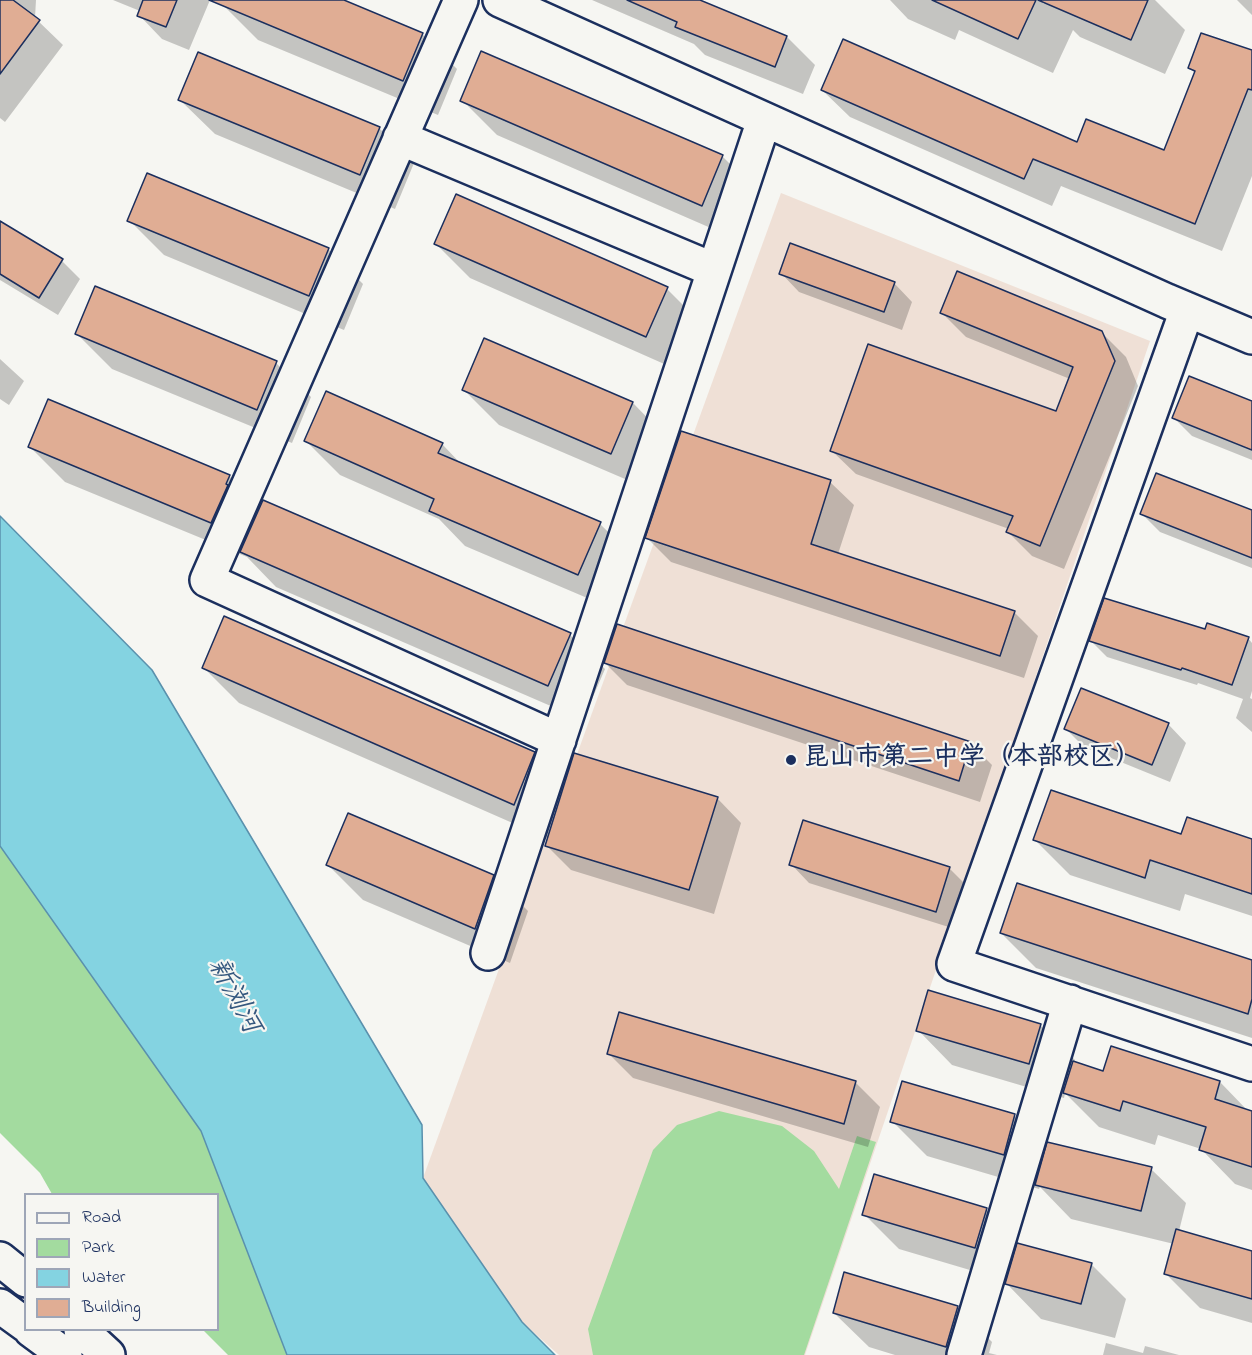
<!DOCTYPE html>
<html>
<head>
<meta charset="utf-8">
<style>
  body { margin:0 }
  #map { position:relative; width:1252px; height:1355px; overflow:hidden; background:#f6f6f2; font-family:"Indie Flower",sans-serif }
  canvas { display:block }
  .legend { position:absolute; left:24px; top:1193px; width:195px; height:138px; box-sizing:border-box; background:#f6f6f2; border:2px solid #9ea6b7; margin:0; padding:8px 10px; list-style:none; font-size:18px; color:#1b2f5e }
  .legend li { display:flex; align-items:center; gap:12px; height:30px }
  .legend b { width:30px; border:2px solid #9ea6b7 }
</style>
</head>
<body>
<div id="map">
<canvas width="1252" height="1355"></canvas>
<ul class="legend">
<li><b style="height:8px;background:#f6f6f2"></b>Road</li>
<li><b style="height:16px;background:#a3db9f"></b>Park</li>
<li><b style="height:16px;background:#84d3e1"></b>Water</li>
<li><b style="height:16px;background:#e0ad94"></b>Building</li>
</ul>
</div>
<script>
const ctx = document.querySelector('canvas').getContext('2d');
ctx.lineJoin = 'round';
function fillPath(path, color) { ctx.fillStyle = color; ctx.fill(path, 'evenodd'); }
function stroke(path, color, width, dash) { ctx.strokeStyle = color; ctx.lineWidth = width; ctx.lineCap = dash ? 'butt' : 'round'; ctx.setLineDash(dash || []); ctx.stroke(path); }
function drawText(font, color, halo, rows, align = 'center') {
  ctx.font = font + ' "Indie Flower","LXGW WenKai TC",sans-serif'; ctx.lineWidth = 4.5; ctx.setLineDash([]); ctx.textBaseline = 'middle'; ctx.strokeStyle = halo; ctx.fillStyle = color; for (const [text, x, y, turn = 0] of rows) {
    ctx.save(); ctx.translate(x, y); ctx.rotate((+turn || 0) * Math.PI / 180); ctx.textAlign = isNaN(turn) ? turn : align; if (halo) ctx.strokeText(text, 0, 0); ctx.fillText(text, 0, 0); ctx.restore();
  }
}
fillPath(new Path2D(`
  M 781,193 L 1150,341 L 805,1355 L 559,1355 L 522,1322 L 423,1178 Z`), '#efe0d6');
fillPath(new Path2D(`
  M 0,846 L 201,1131 L 287,1355 L 228,1355 L 203,1330 L 218,1330 L 218,1194 L 52,1194 L 40,1173 L 0,1133 Z
  M 719,1111 L 782,1126 L 814,1151 L 839,1189 L 857,1136 L 876,1142 L 804,1355 L 593,1355 L 588,1329 L 653,1150 L 677,1125 Z`), '#a3db9f');
const water = new Path2D(`
  M 0,516 L 152,670 L 422,1125 L 423,1178 L 522,1322 L 555,1355 L 287,1355 L 201,1131 L 0,846 Z`);
fillPath(water, '#84d3e1');
stroke(water, '#5a91ad', 1.5);
fillPath(new Path2D(`
  M 0,0 L 36,0 L 35,18 L 63,45 L 5,122 L 0,118 Z
  M 113,0 L 210,0 L 189,50 L 162,39 L 139,15 L 140,11 Z
  M 225,0 L 340,0 L 422,34 L 457,69 L 438,115 L 258,40 L 223,5 Z
  M 592,0 L 696,0 L 787,37 L 815,65 L 803,94 L 705,55 L 694,44 Z
  M 890,0 L 1040,0 L 1044,4 L 1046,0 L 1155,0 L 1185,30 L 1165,74 L 1080,37 L 1073,30 L 1053,73 L 959,30 L 955,40 L 908,19 Z
  M 1237,0 L 1252,0 L 1252,15 Z
  M 1252,53 L 1252,176 L 1222,251 L 1061,186 L 1052,206 L 850,117 L 822,90 L 1078,144 L 1164,152 L 1196,74 L 1190,68 Z
  M 180,100 L 379,128 L 414,163 L 395,209 L 215,134 Z
  M 462,100 L 722,156 L 757,191 L 736,239 L 497,135 Z
  M 129,220 L 328,249 L 363,284 L 344,330 L 164,255 Z
  M 0,223 L 62,261 L 80,279 L 58,315 L 0,280 Z
  M 435,243 L 667,289 L 701,323 L 680,371 L 470,278 Z
  M 781,273 L 894,283 L 912,302 L 902,330 L 799,292 Z
  M 942,313 L 1101,332 L 1126,357 L 1138,386 L 1064,569 L 1032,556 L 1008,532 L 1009,529 L 856,474 L 831,450 L 1056,413 L 1070,379 L 966,337 Z
  M 77,334 L 276,363 L 311,397 L 292,443 L 112,369 Z
  M 0,359 L 24,381 L 9,405 L 0,399 Z
  M 464,390 L 633,403 L 667,438 L 646,488 L 499,425 Z
  M 1252,403 L 1252,460 L 1192,436 L 1174,418 Z
  M 682,433 L 830,482 L 854,505 L 838,554 L 1014,612 L 1038,636 L 1024,678 L 671,562 L 647,538 Z
  M 305,440 L 442,444 L 463,466 L 600,524 L 635,558 L 613,609 L 465,546 L 439,519 L 340,475 Z
  M 30,447 L 229,476 L 261,508 L 570,635 L 605,669 L 583,720 L 276,587 L 247,557 L 65,482 Z
  M 1252,512 L 1252,568 L 1160,532 L 1142,514 Z
  M 1206,631 L 1248,638 L 1252,643 L 1252,691 L 1250,698 L 1252,699 L 1252,732 L 1236,718 L 1243,699 L 1198,683 L 1197,685 L 1107,657 L 1091,641 Z
  M 605,663 L 970,743 L 992,765 L 980,802 L 627,685 Z
  M 204,668 L 534,753 L 566,785 L 717,798 L 741,823 L 714,914 L 571,870 L 547,846 L 549,839 L 239,703 Z
  M 1168,724 L 1186,743 L 1170,782 L 1084,747 L 1066,729 Z
  M 804,822 L 950,869 L 968,887 L 955,929 L 809,883 L 791,864 Z
  M 1182,836 L 1252,840 L 1252,916 L 1185,894 L 1180,911 L 1070,875 L 1035,840 Z
  M 328,865 L 493,876 L 528,911 L 510,963 L 363,900 Z
  M 1001,933 L 1252,961 L 1252,1038 L 1036,968 Z
  M 620,1013 L 856,1083 L 880,1107 L 868,1147 L 633,1078 L 608,1053 Z
  M 1040,1025 L 1075,1060 L 1074,1063 L 1104,1073 L 1220,1082 L 1248,1111 L 1252,1112 L 1252,1190 L 1235,1184 L 1201,1149 L 1158,1135 L 1155,1145 L 1099,1127 L 1065,1093 L 1064,1098 L 952,1065 L 918,1030 Z
  M 1015,1116 L 1047,1148 L 1151,1169 L 1186,1203 L 1179,1231 L 1252,1252 L 1252,1323 L 1200,1308 L 1165,1273 L 1174,1244 L 1071,1219 L 1040,1187 L 1039,1189 L 927,1156 L 892,1121 Z
  M 986,1209 L 1021,1245 L 1091,1264 L 1126,1299 L 1115,1338 L 1041,1319 L 1007,1284 L 1007,1281 L 899,1249 L 864,1214 Z
  M 957,1307 L 992,1342 L 989,1353 L 997,1355 L 895,1355 L 869,1347 L 834,1313 Z
  M 1106,1343 L 1143,1353 L 1145,1346 L 1179,1355 L 1103,1355 Z`), '#0003');
const building = new Path2D(`
  M 0,0 L 13,0 L 40,20 L 0,74 Z
  M 143,0 L 177,0 L 166,27 L 137,16 Z
  M 209,0 L 344,0 L 423,33 L 403,81 Z
  M 627,0 L 700,0 L 787,36 L 775,67 L 675,27 L 677,22 Z
  M 932,0 L 1036,0 L 1018,39 Z
  M 1038,0 L 1148,0 L 1131,40 Z
  M 1201,33 L 1252,50 L 1252,90 L 1248,89 L 1195,224 L 1033,159 L 1024,179 L 821,90 L 843,39 L 1077,142 L 1086,119 L 1164,150 L 1195,71 L 1188,68 Z
  M 481,51 L 723,155 L 702,206 L 460,101 Z
  M 198,52 L 380,127 L 360,175 L 178,100 Z
  M 147,173 L 329,248 L 309,296 L 127,221 Z
  M 456,194 L 668,287 L 646,337 L 434,244 Z
  M 0,221 L 63,259 L 39,298 L 0,274 Z
  M 790,243 L 895,282 L 884,312 L 779,274 Z
  M 957,271 L 1102,331 L 1115,361 L 1040,546 L 1006,532 L 1013,516 L 830,451 L 868,344 L 1056,411 L 1073,367 L 940,313 Z
  M 95,286 L 277,361 L 257,410 L 75,334 Z
  M 484,338 L 633,402 L 611,454 L 462,390 Z
  M 1189,376 L 1252,401 L 1252,450 L 1172,418 Z
  M 326,391 L 443,443 L 438,453 L 601,522 L 578,575 L 429,511 L 434,499 L 304,441 Z
  M 48,399 L 230,475 L 226,484 L 228,485 L 211,523 L 28,447 Z
  M 681,431 L 831,480 L 811,544 L 1015,611 L 1000,656 L 645,538 Z
  M 1156,473 L 1252,510 L 1252,558 L 1140,514 Z
  M 263,500 L 571,633 L 548,686 L 240,552 Z
  M 1104,598 L 1205,629 L 1207,623 L 1249,637 L 1232,685 L 1182,668 L 1181,670 L 1089,641 Z
  M 224,616 L 535,752 L 514,805 L 202,668 Z
  M 617,624 L 971,742 L 959,781 L 604,663 Z
  M 1081,688 L 1169,723 L 1152,765 L 1064,729 Z
  M 574,753 L 718,797 L 689,890 L 545,846 Z
  M 1051,790 L 1181,834 L 1187,817 L 1252,839 L 1252,894 L 1150,860 L 1145,878 L 1033,840 Z
  M 348,813 L 494,875 L 475,929 L 326,865 Z
  M 803,820 L 950,867 L 936,912 L 789,865 Z
  M 1017,883 L 1252,960 L 1252,999 L 1248,1014 L 1000,933 Z
  M 928,990 L 1041,1024 L 1029,1064 L 916,1031 Z
  M 619,1012 L 856,1081 L 844,1124 L 607,1054 Z
  M 1111,1046 L 1220,1081 L 1215,1099 L 1252,1111 L 1252,1167 L 1199,1150 L 1206,1127 L 1123,1101 L 1120,1111 L 1063,1093 L 1073,1061 L 1103,1071 Z
  M 902,1081 L 1015,1114 L 1004,1155 L 890,1122 Z
  M 1047,1142 L 1152,1167 L 1141,1211 L 1035,1185 Z
  M 874,1174 L 987,1208 L 975,1248 L 862,1215 Z
  M 1176,1229 L 1252,1251 L 1252,1299 L 1164,1274 Z
  M 1017,1243 L 1092,1263 L 1081,1304 L 1005,1284 Z
  M 844,1272 L 958,1306 L 946,1347 L 833,1313 Z`);
fillPath(building, '#e0ad94');
stroke(building, '#1b2f5e', 1.5);
const minor = new Path2D(`
  M 461,0 L 207,580 L 559,740
  M 500,0 L 1167,301 L 1252,337
  M 400,138 L 714,270
  M 1187,310 L 954,964 L 1252,1064
  M 488,953 L 764,120
  M 964,1355 L 1070,1002`);
const major = new Path2D(`
  M 0,1259 L 26,1280
  M 0,1306 L 26,1325
  M 31,1330 L 65,1355
  M 81,1330 L 108,1355`);
stroke(minor, '#1b2f5e', 38);
stroke(major, '#1b2f5e', 38);
stroke(minor, '#f6f6f2', 33);
stroke(major, '#f6f6f2', 33);
for (const [x, y, r, color] of [
  [791,760,6,"#1b2f5e"]
]) { const dot = new Path2D(); dot.arc(x, y, r, 0, 2 * Math.PI); ctx.fillStyle = color; ctx.fill(dot); stroke(dot, '#f6f6f2', 2); }
drawText('bold 26px', '#1b2f5e', '#f6f6f2', [
  ["昆山市第二中学（本部校区）",803,760]
], 'left');
drawText('italic 27px', '#35587f', '#f6f6f2', [
  ["新浏河",232,997,62]
]);
</script>
</body>
</html>
